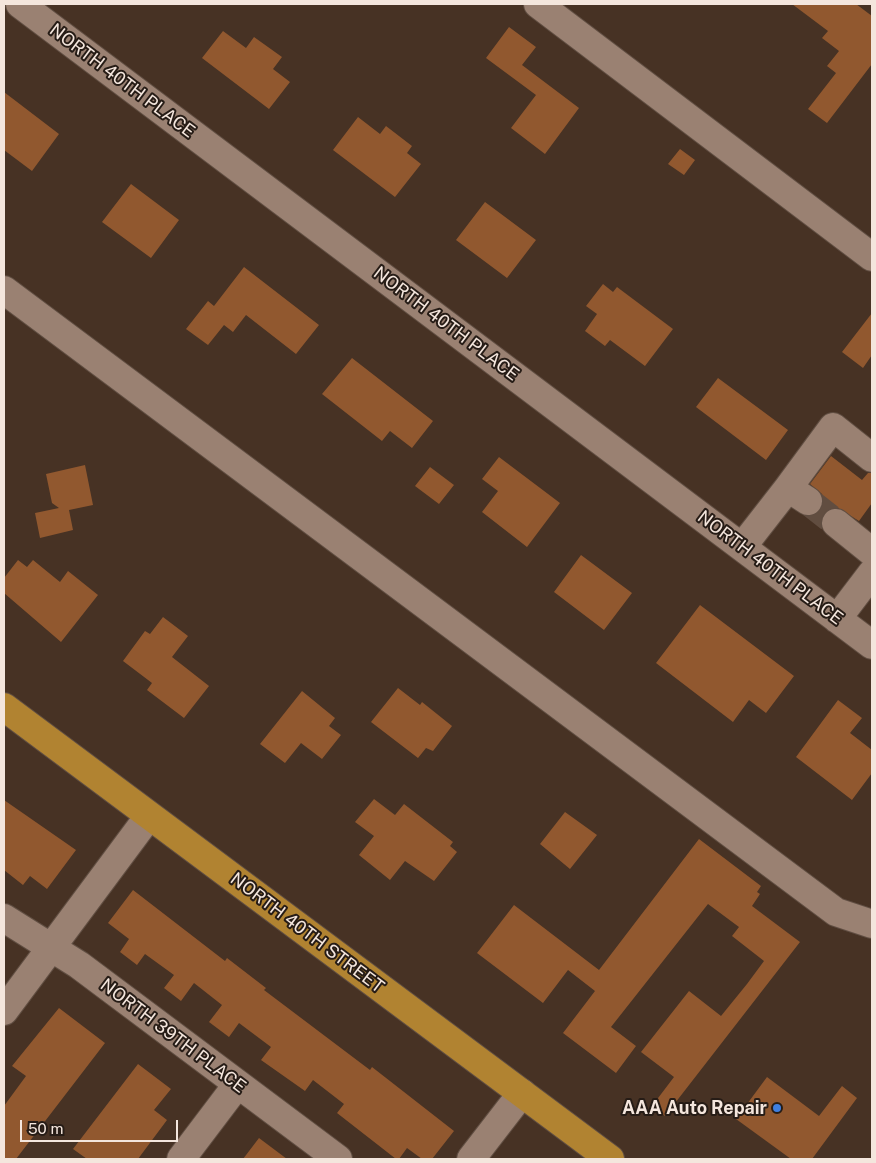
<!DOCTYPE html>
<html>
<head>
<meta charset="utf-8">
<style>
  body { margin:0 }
  #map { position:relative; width:876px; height:1163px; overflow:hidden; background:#473224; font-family:"Public Sans",sans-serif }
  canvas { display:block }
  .frame { position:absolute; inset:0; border:5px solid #f4e6dd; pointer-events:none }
  .scale { position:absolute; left:20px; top:1120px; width:158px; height:22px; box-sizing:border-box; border:2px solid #f4e6dd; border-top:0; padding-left:6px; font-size:15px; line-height:18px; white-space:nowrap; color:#f4e6dd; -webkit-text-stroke:4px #261c16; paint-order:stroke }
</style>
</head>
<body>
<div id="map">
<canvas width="876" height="1163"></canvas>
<div class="frame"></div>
<div class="scale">50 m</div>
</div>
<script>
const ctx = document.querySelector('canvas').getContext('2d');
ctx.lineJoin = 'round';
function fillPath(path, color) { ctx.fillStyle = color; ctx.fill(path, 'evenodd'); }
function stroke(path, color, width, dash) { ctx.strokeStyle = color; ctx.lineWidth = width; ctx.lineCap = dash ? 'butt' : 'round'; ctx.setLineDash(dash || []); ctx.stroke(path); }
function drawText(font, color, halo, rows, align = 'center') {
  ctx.font = font + ' "Public Sans",sans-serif'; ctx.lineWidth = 4; ctx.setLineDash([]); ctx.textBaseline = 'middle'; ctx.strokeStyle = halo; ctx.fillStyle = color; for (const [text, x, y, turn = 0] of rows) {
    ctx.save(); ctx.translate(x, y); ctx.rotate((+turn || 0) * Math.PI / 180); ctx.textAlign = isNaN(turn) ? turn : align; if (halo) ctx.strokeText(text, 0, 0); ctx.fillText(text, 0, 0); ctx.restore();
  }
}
fillPath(new Path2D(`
  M 792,4 L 856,4 L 872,16 L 872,64 L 827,123 L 808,109 L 836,73 L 827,66 L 839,51 L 822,38 L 828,31 Z
  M 509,27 L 536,47 L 522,65 L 579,108 L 545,154 L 511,128 L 536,95 L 486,58 Z
  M 223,31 L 246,48 L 254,37 L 282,57 L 273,69 L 290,82 L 269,109 L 202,58 Z
  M 4,92 L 59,134 L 32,171 L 4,150 Z
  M 358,117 L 380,134 L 386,126 L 412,146 L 407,153 L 421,164 L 395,197 L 333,150 Z
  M 680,149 L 695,160 L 684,175 L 668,164 Z
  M 131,184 L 179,220 L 151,258 L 102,222 Z
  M 485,202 L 536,240 L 507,278 L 456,240 Z
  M 244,267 L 319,325 L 296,354 L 246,315 L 233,332 L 224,325 L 208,345 L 186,329 L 208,301 L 214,306 Z
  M 603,284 L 613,292 L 617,287 L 673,329 L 645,366 L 610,340 L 605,346 L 585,331 L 597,314 L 586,306 Z
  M 872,313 L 872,355 L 863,368 L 842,352 Z
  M 352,358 L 433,421 L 412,448 L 390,431 L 382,441 L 322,394 Z
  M 718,378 L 788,430 L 766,460 L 696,407 Z
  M 831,456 L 862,480 L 868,473 L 872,473 L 872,503 L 859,521 L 838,508 L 830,509 L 821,519 L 815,515 L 821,509 L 824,501 L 822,494 L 810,484 Z
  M 499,457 L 560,503 L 527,547 L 482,512 L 498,491 L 482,479 Z
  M 85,465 L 93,505 L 69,510 L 73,530 L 40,538 L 35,513 L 59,508 L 52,503 L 46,474 Z
  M 430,467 L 454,485 L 439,504 L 415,486 Z
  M 581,555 L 632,593 L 604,630 L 554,592 Z
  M 18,560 L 27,567 L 33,560 L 60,582 L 68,571 L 98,595 L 61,642 L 4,593 L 4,578 Z
  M 700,605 L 794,676 L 766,713 L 749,700 L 733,722 L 656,663 Z
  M 163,617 L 188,636 L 172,657 L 209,686 L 184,718 L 147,690 L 152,683 L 123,661 L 145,631 L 150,634 Z
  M 398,688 L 420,705 L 422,702 L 452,726 L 433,751 L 426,748 L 418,758 L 371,722 Z
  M 302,691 L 335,718 L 329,726 L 341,735 L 322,759 L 301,743 L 285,763 L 260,744 Z
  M 838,700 L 862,718 L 850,733 L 872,750 L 872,773 L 852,800 L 796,757 Z
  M 374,799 L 395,815 L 404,804 L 453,842 L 450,846 L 457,852 L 434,881 L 405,861 L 390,880 L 359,855 L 374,836 L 355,822 Z
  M 4,800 L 76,850 L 47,889 L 30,876 L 23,885 L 4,870 Z
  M 565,812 L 597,835 L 570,869 L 540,844 Z
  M 699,839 L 761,886 L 757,892 L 760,894 L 752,906 L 800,942 L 665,1116 L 652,1106 L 674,1077 L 641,1052 L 689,991 L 721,1016 L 747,984 L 764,961 L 732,936 L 739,927 L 708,904 L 611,1027 L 636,1046 L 616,1073 L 563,1033 L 595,991 L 568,970 L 543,1003 L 477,953 L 514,905 L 599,970 Z
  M 133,890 L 225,961 L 227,958 L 266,988 L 264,990 L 370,1070 L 372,1067 L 454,1131 L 432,1159 L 422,1159 L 407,1148 L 399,1159 L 396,1159 L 337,1113 L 344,1104 L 313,1080 L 305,1091 L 261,1060 L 271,1047 L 239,1023 L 229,1037 L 209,1022 L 222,1005 L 194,983 L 181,1001 L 164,988 L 174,975 L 145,954 L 137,965 L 120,952 L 129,939 L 108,923 Z
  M 59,1008 L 105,1043 L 16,1159 L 4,1159 L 4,1106 L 26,1076 L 12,1066 Z
  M 138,1064 L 171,1089 L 154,1110 L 167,1120 L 138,1159 L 87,1159 L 73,1149 Z
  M 767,1077 L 819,1116 L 842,1086 L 857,1098 L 812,1159 L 791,1159 L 736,1119 Z
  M 259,1138 L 287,1159 L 243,1159 Z`), '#91582f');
stroke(new Path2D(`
  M 808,501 L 836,523`), '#614d40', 28, [28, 14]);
const minor = new Path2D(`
  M 20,4 L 872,645
  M 538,4 L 872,257
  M 4,290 L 836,912 L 872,924
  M 788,488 L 833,427 L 872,458
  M 836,523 L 872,552
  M 742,547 L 788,488 L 808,501
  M 837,619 L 872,573
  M 4,918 L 79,965 L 338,1159
  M 4,1011 L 149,816
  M 181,1159 L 237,1085
  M 471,1159 L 522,1093`);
const major = new Path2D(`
  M 4,707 L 610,1159`);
stroke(minor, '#604e42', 30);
stroke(major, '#604e42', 30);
stroke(minor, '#9a8172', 28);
stroke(major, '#b18331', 28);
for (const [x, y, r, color] of [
  [777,1108,5,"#3f7fe0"]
]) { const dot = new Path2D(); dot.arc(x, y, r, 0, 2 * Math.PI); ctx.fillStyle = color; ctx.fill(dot); stroke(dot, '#261c16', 2); }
drawText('18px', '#f4e6dd', '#261c16', [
  ["NORTH 40TH PLACE",122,81,37],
  ["NORTH 40TH PLACE",446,324,37],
  ["NORTH 40TH PLACE",770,568,37],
  ["NORTH 40TH STREET",307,933,37],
  ["NORTH 39TH PLACE",173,1036,37]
]);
drawText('bold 18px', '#f4e6dd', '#261c16', [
  ["AAA Auto Repair",767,1108]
], 'right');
</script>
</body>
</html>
